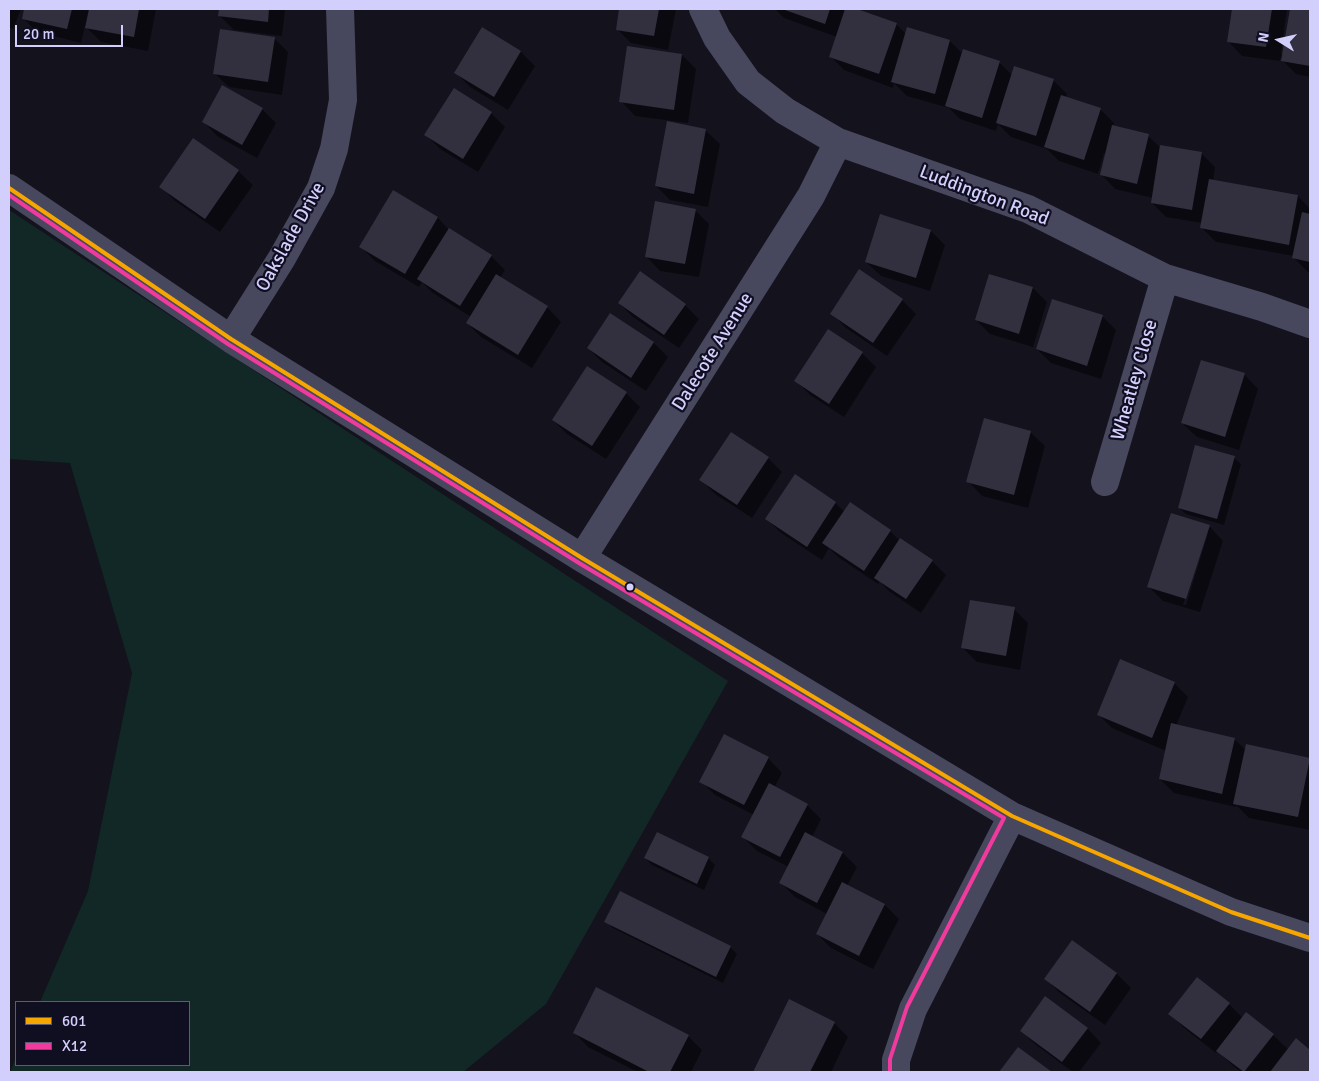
<!DOCTYPE html>
<html>
<head>
<meta charset="utf-8">
<style>
  body { margin:0 }
  #map { position:relative; width:1319px; height:1081px; overflow:hidden; background:#14121d; font-family:Signika,sans-serif }
  canvas { display:block }
  .frame { position:absolute; inset:0; border:10px solid #d2cffd; pointer-events:none }
  .legend { position:absolute; left:15px; top:1001px; width:175px; height:65px; box-sizing:border-box; background:#100e21; border:1px solid #5e5b79; margin:0; padding:6px 9px; list-style:none; font-size:15px; color:#d2cffd }
  .legend li { display:flex; align-items:center; gap:10px; height:25px }
  .legend b { width:25px; border:1px solid #5e5b79 }
  .north { position:absolute; left:1254px; top:15px; width:50px; height:50px; -webkit-text-stroke:4px #100e21; paint-order:stroke; rotate:280deg; font-size:14px; font-weight:700; line-height:20px; text-align:center; color:#d2cffd }
  .north::after { content:''; display:block; margin:auto; width:18px; height:22px; background:#d2cffd; clip-path:polygon(50% 0,100% 100%,50% 72%,0 100%) }
  .scale { position:absolute; left:15px; top:25px; width:108px; height:22px; box-sizing:border-box; border:2px solid #d2cffd; border-top:0; padding-left:6px; font-size:15px; line-height:18px; white-space:nowrap; color:#d2cffd; -webkit-text-stroke:4px #100e21; paint-order:stroke }
</style>
</head>
<body>
<div id="map">
<canvas width="1319" height="1081"></canvas>
<div class="frame"></div>
<ul class="legend">
<li><b style="height:6px;background:#f7a600"></b>601</li>
<li><b style="height:6px;background:#f13a9d"></b>X12</li>
</ul>
<div class="north">N</div>
<div class="scale">20 m</div>
</div>
<script>
const ctx = document.querySelector('canvas').getContext('2d');
ctx.lineJoin = 'round';
function fillPath(path, color) { ctx.fillStyle = color; ctx.fill(path, 'evenodd'); }
function stroke(path, color, width, dash) { ctx.strokeStyle = color; ctx.lineWidth = width; ctx.lineCap = dash ? 'butt' : 'round'; ctx.setLineDash(dash || []); ctx.stroke(path); }
function drawText(font, color, halo, rows, align = 'center') {
  ctx.font = font + ' Signika,sans-serif'; ctx.lineWidth = 4.5; ctx.setLineDash([]); ctx.textBaseline = 'middle'; ctx.strokeStyle = halo; ctx.fillStyle = color; for (const [text, x, y, turn = 0] of rows) {
    ctx.save(); ctx.translate(x, y); ctx.rotate((+turn || 0) * Math.PI / 180); ctx.textAlign = isNaN(turn) ? turn : align; if (halo) ctx.strokeText(text, 0, 0); ctx.fillText(text, 0, 0); ctx.restore();
  }
}
fillPath(new Path2D(`
  M 9,210 L 728,681 L 546,1004 L 463,1072 L 10,1072 L 16,1057 L 16,1065 L 189,1065 L 189,1002 L 40,1002 L 88,891 L 132,673 L 70,463 L 9,459 Z`), '#112827');
fillPath(new Path2D(`
  M 9,9 L 21,9 L 13,29 L 9,27 Z
  M 25,9 L 156,9 L 148,51 L 101,42 L 85,26 L 81,43 L 37,32 L 23,18 Z
  M 221,9 L 285,9 L 282,36 L 234,30 L 220,16 Z
  M 621,9 L 676,9 L 668,50 L 631,43 L 617,29 Z
  M 775,9 L 853,9 L 896,24 L 906,34 L 950,41 L 963,54 L 999,62 L 1012,75 L 1053,80 L 1067,94 L 1066,98 L 1100,109 L 1114,123 L 1113,127 L 1148,136 L 1161,148 L 1201,153 L 1215,167 L 1213,181 L 1298,196 L 1310,209 L 1310,273 L 1308,272 L 1294,258 L 1294,256 L 1216,242 L 1202,228 L 1202,223 L 1166,217 L 1152,203 L 1153,198 L 1115,189 L 1101,174 L 1106,154 L 1104,153 L 1098,174 L 1059,161 L 1047,149 L 1011,137 L 998,124 L 996,131 L 960,119 L 949,108 L 907,96 L 894,83 L 893,88 L 844,70 L 830,56 L 837,37 L 784,18 Z
  M 1233,9 L 1287,9 L 1281,54 L 1283,55 L 1292,9 L 1310,10 L 1310,77 L 1296,74 L 1280,58 L 1280,61 L 1242,56 L 1228,41 Z
  M 482,29 L 521,52 L 535,66 L 508,110 L 470,87 L 456,73 Z
  M 274,38 L 288,52 L 282,95 L 229,87 L 214,73 Z
  M 682,55 L 696,69 L 688,123 L 635,116 L 621,101 Z
  M 262,109 L 276,123 L 257,158 L 217,136 L 203,121 Z
  M 491,113 L 505,127 L 478,172 L 440,149 L 426,135 Z
  M 705,130 L 720,144 L 708,207 L 670,200 L 656,186 Z
  M 194,139 L 238,171 L 253,185 L 220,232 L 175,201 L 161,187 Z
  M 393,192 L 438,218 L 449,230 L 491,256 L 505,270 L 500,278 L 547,307 L 561,322 L 532,368 L 481,337 L 467,323 L 471,317 L 433,293 L 422,282 L 419,287 L 375,261 L 361,247 Z
  M 695,210 L 709,224 L 699,277 L 660,271 L 646,256 Z
  M 931,231 L 945,245 L 930,291 L 881,276 L 866,262 Z
  M 990,275 L 1033,288 L 1047,302 L 1033,347 L 990,334 L 976,320 Z
  M 902,300 L 916,314 L 887,356 L 846,328 L 831,313 Z
  M 619,303 L 685,305 L 699,319 L 679,348 L 633,317 Z
  M 610,315 L 654,343 L 668,357 L 646,391 L 602,362 L 588,348 Z
  M 1102,316 L 1116,330 L 1101,379 L 1051,363 L 1037,349 Z
  M 862,353 L 876,367 L 844,417 L 810,395 L 796,381 Z
  M 1244,374 L 1258,389 L 1239,450 L 1197,437 L 1182,423 Z
  M 626,393 L 640,407 L 606,459 L 567,434 L 553,420 Z
  M 1030,432 L 1045,446 L 1028,508 L 982,496 L 968,481 Z
  M 768,458 L 782,472 L 752,518 L 715,494 L 701,480 Z
  M 1234,458 L 1241,464 L 1224,525 L 1186,514 L 1179,508 Z
  M 835,503 L 845,512 L 890,531 L 900,541 L 932,561 L 946,575 L 921,613 L 890,592 L 880,582 L 878,584 L 838,557 L 829,548 L 822,560 L 781,533 L 767,519 Z
  M 1209,526 L 1223,541 L 1200,612 L 1163,601 L 1149,587 ZM 1206,533 L 1208,533 L 1186,605 L 1183,605 Z
  M 1014,609 L 1028,623 L 1020,670 L 977,662 L 963,648 Z
  M 1174,683 L 1188,697 L 1176,726 L 1234,739 L 1246,750 L 1310,760 L 1310,830 L 1249,818 L 1236,805 L 1236,807 L 1174,793 L 1160,779 L 1166,751 L 1112,728 L 1098,714 Z
  M 768,758 L 782,773 L 774,788 L 807,805 L 821,819 L 812,837 L 843,853 L 857,867 L 847,886 L 885,905 L 899,919 L 873,969 L 831,948 L 817,934 L 827,914 L 795,897 L 781,883 L 789,867 L 757,851 L 743,837 L 754,815 L 715,795 L 701,781 Z
  M 657,833 L 708,858 L 715,865 L 704,890 L 652,865 L 645,858 Z
  M 621,893 L 730,947 L 737,954 L 723,983 L 613,928 L 606,921 Z
  M 1072,942 L 1117,974 L 1131,988 L 1105,1025 L 1060,993 L 1046,979 Z
  M 790,1001 L 834,1023 L 848,1037 L 831,1072 L 754,1072 Z
  M 1229,1004 L 1243,1018 L 1273,1035 L 1289,1050 L 1296,1040 L 1310,1051 L 1310,1072 L 1241,1072 L 1232,1065 L 1218,1051 L 1216,1053 L 1184,1028 L 1170,1014 Z
  M 1087,1028 L 1101,1043 L 1079,1072 L 1073,1072 L 1036,1045 L 1021,1031 Z
  M 574,1032 L 688,1036 L 702,1050 L 691,1072 L 638,1072 L 588,1047 Z`), '#0007');
fillPath(new Path2D(`
  M 24,9 L 72,9 L 67,29 L 22,19 Z
  M 89,9 L 139,9 L 134,37 L 85,28 Z
  M 219,9 L 269,9 L 268,22 L 218,16 Z
  M 619,9 L 659,9 L 654,36 L 616,30 Z
  M 782,9 L 830,9 L 825,24 Z
  M 845,9 L 857,9 L 897,23 L 879,74 L 829,57 Z
  M 1232,9 L 1272,9 L 1266,47 L 1227,42 Z
  M 1290,9 L 1310,9 L 1310,66 L 1281,61 Z
  M 482,27 L 521,51 L 494,97 L 454,73 Z
  M 907,27 L 950,40 L 935,94 L 891,82 Z
  M 220,29 L 275,37 L 268,82 L 213,74 Z
  M 627,46 L 682,54 L 674,110 L 619,102 Z
  M 963,49 L 1000,61 L 982,118 L 945,106 Z
  M 1014,66 L 1054,79 L 1036,136 L 996,123 Z
  M 222,85 L 263,108 L 242,145 L 202,122 Z
  M 454,88 L 492,112 L 463,159 L 424,135 Z
  M 1061,95 L 1101,108 L 1084,160 L 1044,147 Z
  M 667,121 L 706,129 L 694,194 L 655,186 Z
  M 1112,125 L 1149,134 L 1137,184 L 1100,175 Z
  M 193,138 L 239,170 L 205,219 L 159,187 Z
  M 1160,145 L 1202,152 L 1192,210 L 1151,203 Z
  M 1209,179 L 1298,195 L 1289,245 L 1200,228 Z
  M 393,190 L 438,217 L 405,274 L 359,247 Z
  M 655,201 L 696,209 L 685,264 L 645,257 Z
  M 1302,212 L 1310,214 L 1310,262 L 1292,258 Z
  M 880,214 L 931,230 L 916,278 L 865,262 Z
  M 449,228 L 492,255 L 460,306 L 417,279 Z
  M 859,269 L 903,299 L 873,343 L 830,314 Z
  M 640,271 L 686,304 L 664,335 L 618,303 Z
  M 496,274 L 548,306 L 518,355 L 466,323 Z
  M 989,274 L 1033,287 L 1019,334 L 975,320 Z
  M 1052,299 L 1103,315 L 1087,366 L 1036,349 Z
  M 610,313 L 654,342 L 631,378 L 587,348 Z
  M 828,329 L 863,352 L 829,404 L 794,381 Z
  M 1201,360 L 1245,373 L 1225,437 L 1181,423 Z
  M 587,366 L 627,392 L 592,446 L 552,420 Z
  M 984,418 L 1031,431 L 1014,495 L 966,482 Z
  M 731,432 L 769,457 L 737,505 L 699,480 Z
  M 1195,445 L 1235,456 L 1217,519 L 1178,508 Z
  M 795,474 L 836,502 L 807,547 L 765,519 Z
  M 850,502 L 891,530 L 864,571 L 822,543 Z
  M 1171,513 L 1210,525 L 1186,599 L 1147,587 Z
  M 900,538 L 933,560 L 906,599 L 874,578 Z
  M 970,600 L 1015,607 L 1006,656 L 961,648 Z
  M 1120,659 L 1175,682 L 1152,738 L 1097,715 Z
  M 1171,723 L 1235,738 L 1222,794 L 1159,779 Z
  M 724,734 L 769,757 L 744,805 L 699,782 Z
  M 1246,744 L 1310,758 L 1298,817 L 1233,804 Z
  M 769,783 L 808,804 L 780,857 L 741,837 Z
  M 657,832 L 709,857 L 697,884 L 644,858 Z
  M 805,832 L 843,852 L 817,903 L 779,883 Z
  M 842,882 L 885,904 L 859,956 L 816,934 Z
  M 620,891 L 731,946 L 716,977 L 604,922 Z
  M 1072,940 L 1117,973 L 1090,1012 L 1044,979 Z
  M 1197,977 L 1230,1003 L 1201,1039 L 1168,1014 Z
  M 596,987 L 689,1035 L 670,1072 L 649,1072 L 573,1033 Z
  M 1045,996 L 1088,1028 L 1062,1062 L 1020,1031 Z
  M 789,999 L 835,1022 L 810,1072 L 753,1072 Z
  M 1246,1012 L 1274,1034 L 1244,1072 L 1216,1051 Z
  M 1296,1038 L 1310,1050 L 1309,1072 L 1270,1072 Z
  M 1018,1047 L 1052,1072 L 999,1072 Z`), '#32303f');
stroke(new Path2D(`
  M 703,9 L 717,38 L 748,82 L 785,111 L 838,142 L 1028,209 L 1165,278 L 1262,307 L 1310,324
  M 9,188 L 231,339 L 582,558 L 1012,816 L 1231,912 L 1310,938
  M 231,339 L 282,258 L 321,188 L 334,149 L 343,100 L 340,9
  M 1105,482 L 1165,278
  M 582,558 L 811,196 L 838,142
  M 896,1072 L 896,1060 L 913,1009 L 1012,816`), '#47475d', 28);
stroke(new Path2D(`
  M 9,188 L 231,339 L 582,558 L 1012,816 L 1231,912 L 1310,938`), '#f7a600', 4);
stroke(new Path2D(`
  M 9,195 L 228,344 L 579,563 L 1004,818 L 907,1007 L 890,1059 L 890,1072`), '#f13a9d', 4);
for (const [x, y, r, color] of [
  [630,587,4.5,"#d2cffd"]
]) { const dot = new Path2D(); dot.arc(x, y, r, 0, 2 * Math.PI); ctx.fillStyle = color; ctx.fill(dot); stroke(dot, '#100e21', 2); }
drawText('19px', '#d2cffd', '#100e21', [
  ["Luddington Road",984,196,21],
  ["Oakslade Drive",291,237,-61],
  ["Dalecote Avenue",713,352,-58],
  ["Wheatley Close",1135,380,-74]
]);
</script>
</body>
</html>
